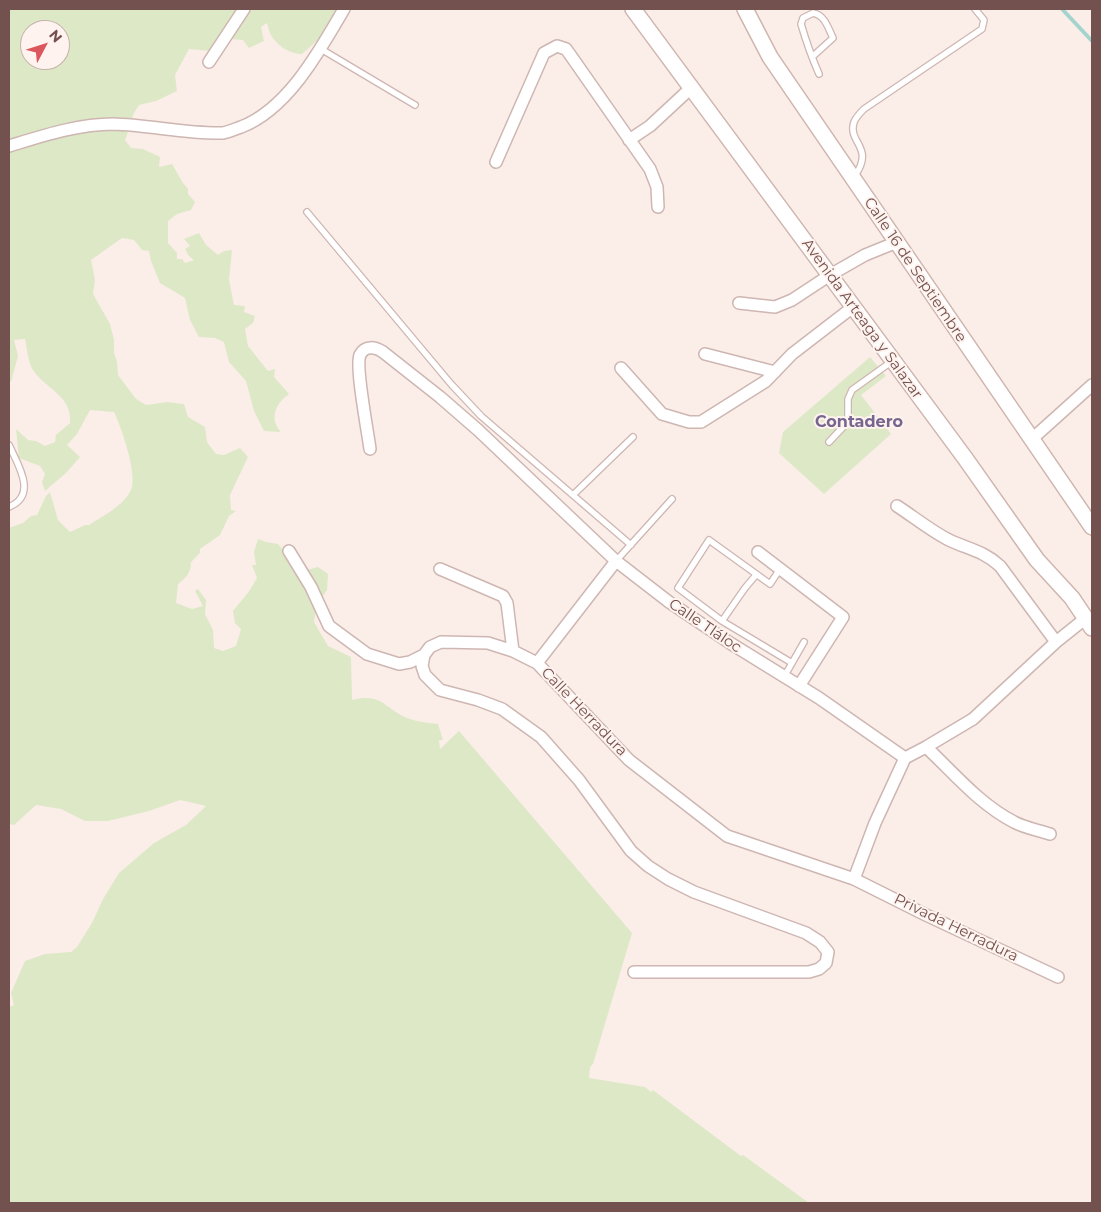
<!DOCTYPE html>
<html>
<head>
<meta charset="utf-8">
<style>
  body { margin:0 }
  #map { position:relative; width:1101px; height:1212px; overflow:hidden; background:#fbeee8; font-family:Montserrat,sans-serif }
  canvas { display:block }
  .frame { position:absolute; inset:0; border:10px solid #73514e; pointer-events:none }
  .north { position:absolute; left:20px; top:20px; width:50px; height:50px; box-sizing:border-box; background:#fef3ee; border:1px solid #c6b2ae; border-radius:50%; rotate:50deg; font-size:14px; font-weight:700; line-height:20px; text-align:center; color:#73514e }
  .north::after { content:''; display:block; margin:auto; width:18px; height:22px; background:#db575d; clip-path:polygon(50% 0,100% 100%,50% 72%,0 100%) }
</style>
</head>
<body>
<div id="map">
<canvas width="1101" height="1212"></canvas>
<div class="frame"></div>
<div class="north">N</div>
</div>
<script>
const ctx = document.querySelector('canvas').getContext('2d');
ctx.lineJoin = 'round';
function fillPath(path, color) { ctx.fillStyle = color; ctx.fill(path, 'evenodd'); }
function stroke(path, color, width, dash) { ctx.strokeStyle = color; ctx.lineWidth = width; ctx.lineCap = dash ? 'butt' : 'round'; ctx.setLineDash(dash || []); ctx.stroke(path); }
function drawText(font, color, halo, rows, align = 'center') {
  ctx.font = font + ' Montserrat,sans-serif'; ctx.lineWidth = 4; ctx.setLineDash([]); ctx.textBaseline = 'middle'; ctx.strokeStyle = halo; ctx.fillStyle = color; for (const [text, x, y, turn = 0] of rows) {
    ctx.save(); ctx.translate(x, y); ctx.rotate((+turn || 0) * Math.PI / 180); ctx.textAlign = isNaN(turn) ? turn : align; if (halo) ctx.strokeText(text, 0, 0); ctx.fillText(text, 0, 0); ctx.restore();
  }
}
fillPath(new Path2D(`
  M 9,9 L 343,9 L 320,38 L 302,54 C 290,54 277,46 271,35 C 269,32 268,26 267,23 L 261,27 L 264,41 L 249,48 L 243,40 L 231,39 L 211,51 L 189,49 L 175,75 L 177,91 L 156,101 L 139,105 C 130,117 131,126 125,140 L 131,148 L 143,149 L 160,157 L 159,167 L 172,164 L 183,183 L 188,189 L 188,194 L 195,202 L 191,210 L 177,214 L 168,221 L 168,243 L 177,253 L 177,259 L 182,259 L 185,263 L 194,260 L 189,256 L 185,249 L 190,246 L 184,239 L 199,233 L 206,245 L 218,255 L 224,251 L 232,250 L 229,280 L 234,305 L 245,306 L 244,312 L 255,316 L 253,323 L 245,329 L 248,346 L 268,371 L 275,369 L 274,377 L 289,394 C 275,404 269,419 281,432 L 264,431 L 254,411 L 246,381 L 229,362 L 224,342 L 215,338 L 199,337 L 190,320 L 185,298 L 160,283 L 151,261 L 149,251 L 142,250 L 134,240 L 122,238 L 91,260 L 95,280 L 93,294 L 110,324 L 114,340 L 114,353 L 117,361 L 118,375 L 136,399 L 146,405 L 167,402 L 184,404 L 188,417 L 205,427 L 207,442 L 216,454 L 224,455 L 240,448 L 248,457 L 230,495 L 231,510 L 236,511 L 229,516 L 220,535 L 200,549 L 200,553 L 191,562 C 191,573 186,578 178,584 L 176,603 L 192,609 L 203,606 L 195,591 L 198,589 L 206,600 L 205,614 L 213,630 L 214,648 L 223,651 L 236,646 L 241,629 L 235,623 L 233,611 L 250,590 L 257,578 L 252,565 L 256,565 L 254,552 L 258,539 L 266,542 L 278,544 L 297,566 L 307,570 L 318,567 L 328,574 L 327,590 L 317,605 L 314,622 L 328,646 L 351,657 L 352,700 C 384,692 384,710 410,719 C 419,722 429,723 438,724 L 443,740 L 439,740 L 440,749 L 459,731 L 632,933 L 593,1064 L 590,1067 L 589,1078 L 645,1087 L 651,1092 L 653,1090 L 741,1156 L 743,1155 L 809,1203 L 9,1203 L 9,1007 L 14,1005 L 11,993 L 25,961 L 45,954 L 71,952 L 77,947 L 92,923 L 103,899 L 119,873 L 154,843 L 186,825 L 206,806 L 180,800 L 149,811 L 108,821 L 85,821 L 61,809 L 36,805 L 14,825 L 9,824 L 9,528 L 23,523 L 31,516 L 37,515 L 46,496 L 50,492 L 58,520 L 70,532 L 85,525 L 89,525 C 103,516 123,506 131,490 C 138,475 121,426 114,412 L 90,410 L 77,434 L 67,445 L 80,457 L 66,473 L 45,491 L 42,482 L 45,474 L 40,466 L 19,458 L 16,429 L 28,440 L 36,441 L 45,446 L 55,442 L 56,435 L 70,423 C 73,396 44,388 33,370 C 28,362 27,348 25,339 L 14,340 L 18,356 L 11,382 L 9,381 ZM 30,30 L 60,30 L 60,60 L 30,60 Z
  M 870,357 L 886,376 L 861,395 L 891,434 L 824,494 L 779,453 L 783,432 Z`), '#dde8c7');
stroke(new Path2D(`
  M 1062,9 L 1092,41`), '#a5d4ce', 4);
const lane = new Path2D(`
  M 321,49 L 415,105
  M 812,57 L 833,38 C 828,28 825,15 813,13 L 803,18 L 801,24 C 806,41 812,58 819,74
  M 854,177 C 876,147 847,143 854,122 C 856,117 860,113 864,109 L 982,29 L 984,20 L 975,9
  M 307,212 L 451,384 L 481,416 L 631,545
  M 829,442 L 844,426 L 848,418 L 848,399 L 852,390 L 891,362
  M 9,445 C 18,465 38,495 9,507
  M 573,495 L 633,437
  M 616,561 L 672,499
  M 780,569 L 770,584 L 709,540 L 678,588 L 722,621 L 792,663
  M 722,621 L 745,588 L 756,575
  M 784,677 L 804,642`);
const street = new Path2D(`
  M 209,62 L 244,9
  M 629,140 L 650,126 L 692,87
  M 9,146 C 42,136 78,124 113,124 C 150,125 186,134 223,133 C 229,132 235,129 241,127 C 288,109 320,50 344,9
  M 496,162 L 544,53 L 557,46 L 566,49 L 571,56 L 650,169 L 657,187 L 658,207
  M 739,303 L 775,307 L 792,300 L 830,275 L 865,255 L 897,242
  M 705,354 L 775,372
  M 621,368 L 662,414 L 689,422 L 701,422 L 766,381 L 792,354 L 853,307
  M 1032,439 L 1092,385
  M 370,449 C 368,433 355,366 360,355 C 365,345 375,347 383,352 L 440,397 L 478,430 L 616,561 L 669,602 L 730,643 L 819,698 L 905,758
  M 897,506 C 914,517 931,531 949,540 C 968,549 984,551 1000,566 L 1056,642
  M 289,551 L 311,587 L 329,626 L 367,654 L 399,664 L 410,662 L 424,655 L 430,647 L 441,642 L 488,643 L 513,651 L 537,663 L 629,760 L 727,836 L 854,879 L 926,915 L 1058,977
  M 758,552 L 843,617 L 799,686
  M 440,569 L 503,596 L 507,603 L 513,651
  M 424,655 L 422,666 L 425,675 L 440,690 L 478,700 L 502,709 L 541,737 L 579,780 L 631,851 L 648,866 L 668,879 L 694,892 L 806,933 L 820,942 L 828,952 L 826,963 L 819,969 L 809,972 L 634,972
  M 537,663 L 616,561
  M 926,747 C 954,773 979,804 1014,822 C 1025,828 1038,830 1050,834
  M 854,879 L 875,823 L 905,758 L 926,747 L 973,719 L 1056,642 L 1086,618`);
const secondary = new Path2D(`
  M 633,9 L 965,458 L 1037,560 L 1072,598 L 1092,628
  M 745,9 L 770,57 L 1092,527`);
stroke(lane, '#ceb6b2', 8);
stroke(street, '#ceb6b2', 14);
stroke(secondary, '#d0b5af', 18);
stroke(lane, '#fff', 5.5);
stroke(street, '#fff', 11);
stroke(secondary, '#fff', 15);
drawText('15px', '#73514e', '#fef3ee', [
  ["Calle 16 de Septiembre",915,270,56],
  ["Avenida Arteaga y Salazar",862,319,54],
  ["Calle Tláloc",705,626,34],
  ["Calle Herradura",584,712,46],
  ["Privada Herradura",956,928,26]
]);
drawText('bold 16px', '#76668f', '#fef3ee', [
  ["Contadero",859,422]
]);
</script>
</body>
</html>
